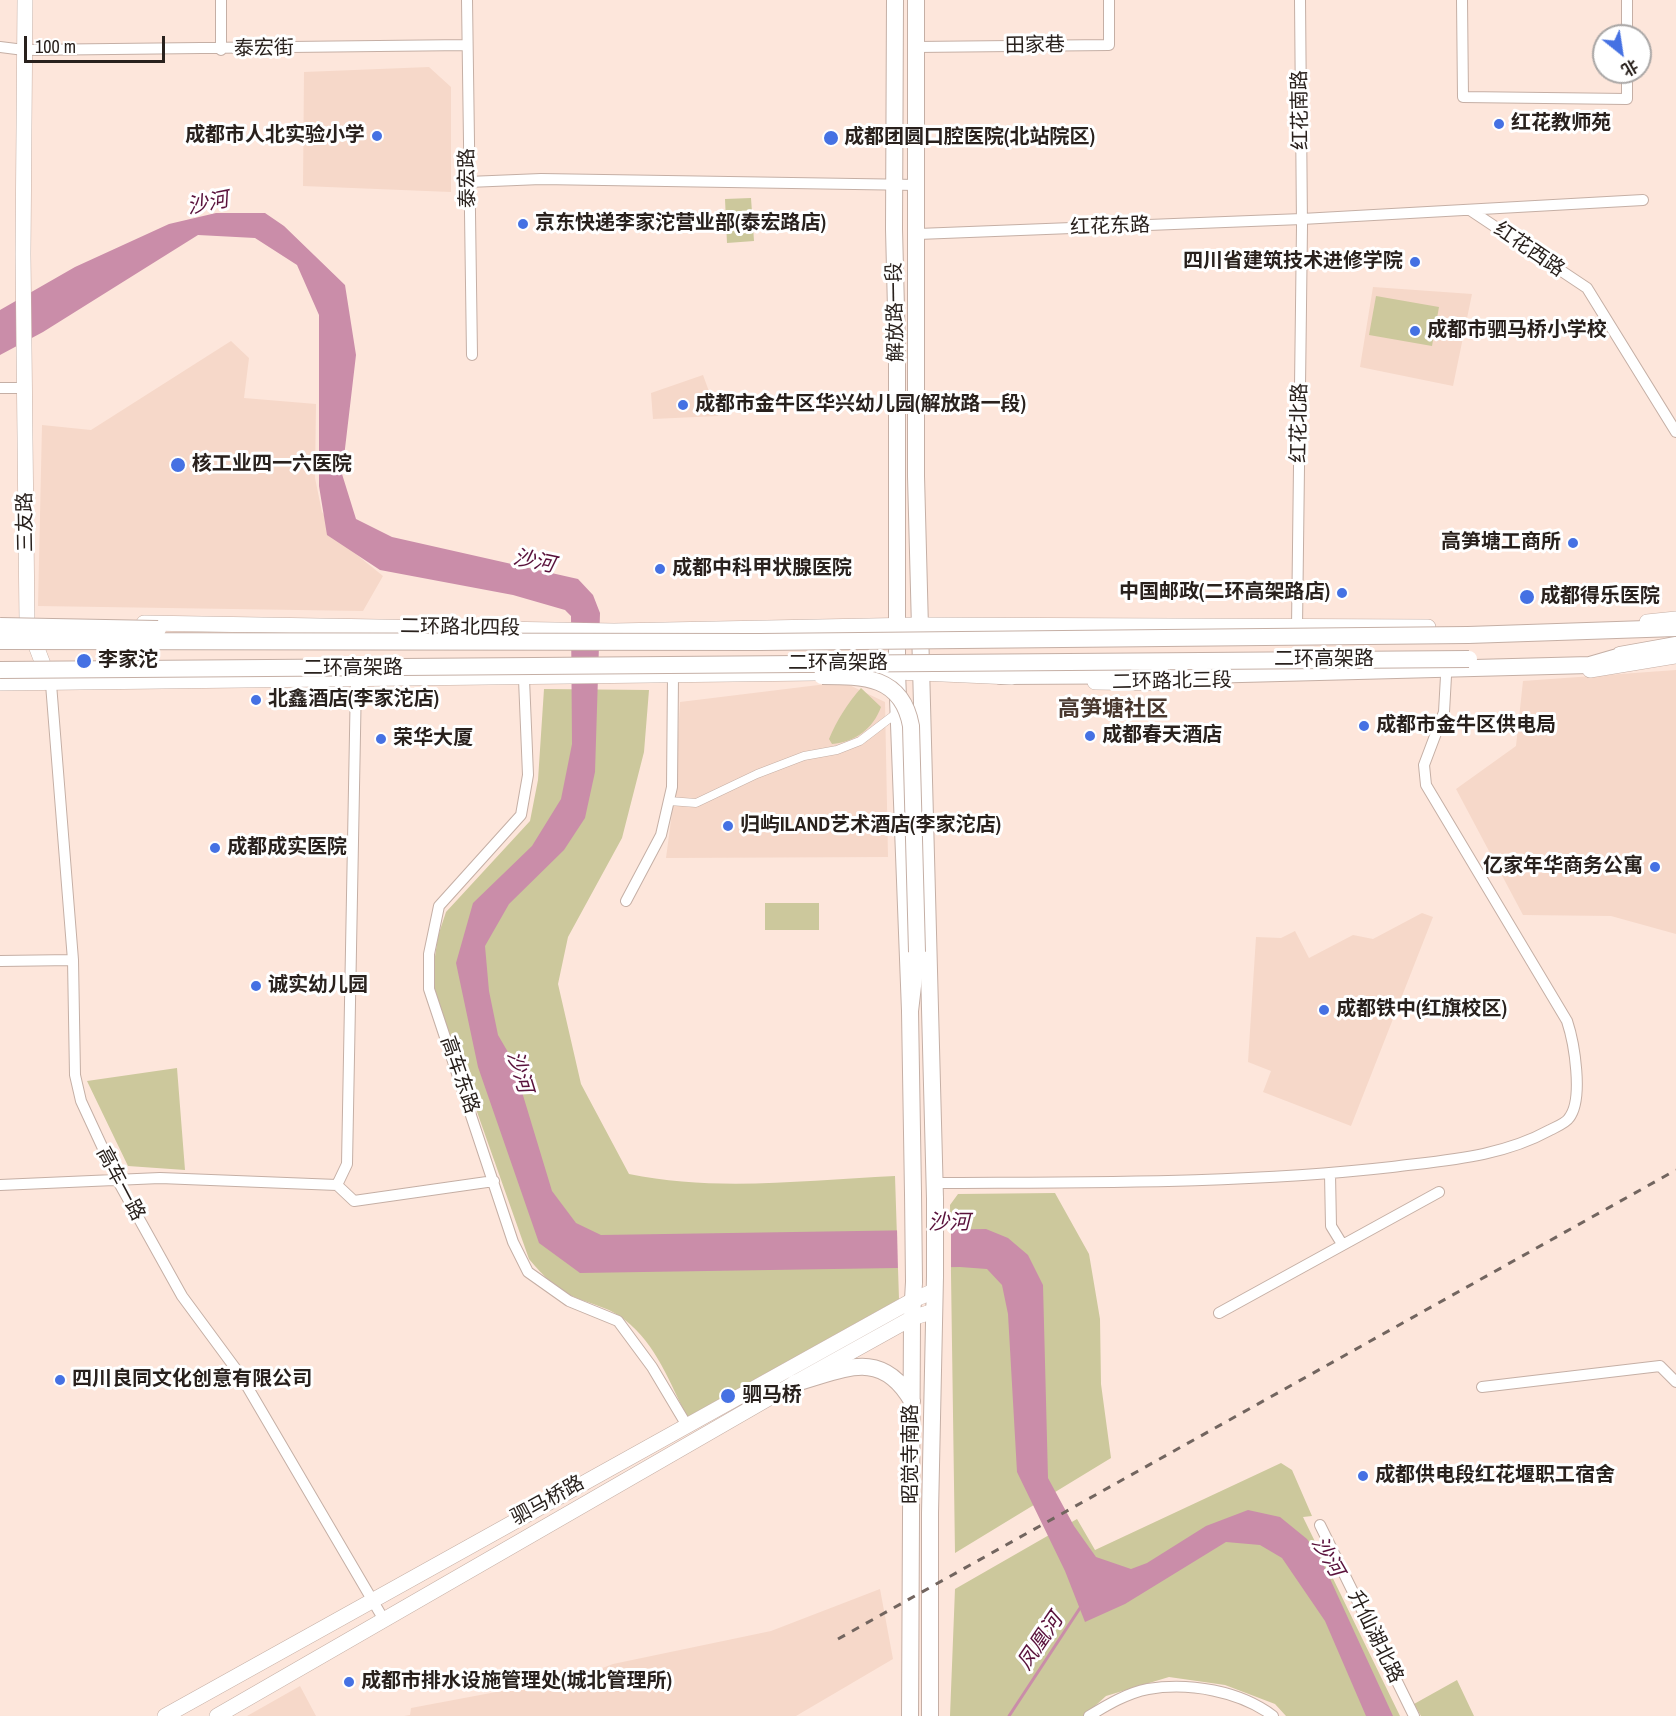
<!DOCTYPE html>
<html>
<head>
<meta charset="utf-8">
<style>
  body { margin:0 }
  #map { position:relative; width:1676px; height:1716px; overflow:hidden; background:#fde6db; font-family:"Archivo Narrow","Noto Sans SC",sans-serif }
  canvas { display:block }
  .north { position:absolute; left:1592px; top:24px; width:60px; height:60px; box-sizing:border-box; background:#fff; border:2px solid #a9a6a5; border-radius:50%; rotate:150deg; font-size:16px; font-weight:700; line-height:24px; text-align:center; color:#29211d }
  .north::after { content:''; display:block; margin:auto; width:21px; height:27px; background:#4571e3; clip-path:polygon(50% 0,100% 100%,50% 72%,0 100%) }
  .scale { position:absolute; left:24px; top:36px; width:141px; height:27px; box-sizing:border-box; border:3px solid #29211d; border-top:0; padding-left:8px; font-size:18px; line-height:21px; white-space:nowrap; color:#29211d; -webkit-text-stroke:4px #fff; paint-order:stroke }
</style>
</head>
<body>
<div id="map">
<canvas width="1676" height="1716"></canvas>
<div class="north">北</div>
<div class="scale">100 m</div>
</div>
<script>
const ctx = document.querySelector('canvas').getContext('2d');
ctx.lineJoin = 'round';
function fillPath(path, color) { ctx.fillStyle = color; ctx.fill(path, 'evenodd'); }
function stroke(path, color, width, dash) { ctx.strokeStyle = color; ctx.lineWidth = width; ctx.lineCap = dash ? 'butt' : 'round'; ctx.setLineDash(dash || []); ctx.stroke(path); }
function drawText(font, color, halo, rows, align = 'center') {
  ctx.font = font + ' "Archivo Narrow","Noto Sans SC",sans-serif'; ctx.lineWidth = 6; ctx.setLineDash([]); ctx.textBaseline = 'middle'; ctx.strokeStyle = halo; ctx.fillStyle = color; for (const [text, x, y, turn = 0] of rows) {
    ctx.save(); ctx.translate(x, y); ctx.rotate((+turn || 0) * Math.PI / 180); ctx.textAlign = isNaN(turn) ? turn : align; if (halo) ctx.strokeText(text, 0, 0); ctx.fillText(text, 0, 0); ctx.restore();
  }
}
fillPath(new Path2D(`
  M 429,67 L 451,87 L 451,192 L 303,186 L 304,72 Z
  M 1373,287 L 1472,294 L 1453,386 L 1360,367 Z
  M 231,341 L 249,358 L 244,398 L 316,404 L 315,478 L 322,512 L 346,546 L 383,576 L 363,611 L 38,606 L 42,425 L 91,430 Z
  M 703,375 L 718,416 L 653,419 L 651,393 Z
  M 1676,670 L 1676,934 L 1611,916 L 1523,915 L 1456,789 L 1516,746 L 1523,681 Z
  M 843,682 L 885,702 L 888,857 L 666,858 L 675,790 L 680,702 Z
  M 1422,913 L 1433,917 L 1351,1126 L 1263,1092 L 1271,1071 L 1248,1062 L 1256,937 L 1281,938 L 1295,931 L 1309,958 L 1353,935 L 1373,939 Z
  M 880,1589 L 893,1659 L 796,1716 L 404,1716 L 410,1715 L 411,1708 L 581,1676 L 613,1664 L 771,1631 Z
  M 300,1686 L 316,1716 L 247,1716 Z`), '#f6d8c9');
fillPath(new Path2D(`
  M 751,198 L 754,241 L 727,243 L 725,199 Z
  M 1376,296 L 1439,307 L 1432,346 L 1369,335 Z
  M 861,688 L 881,707 C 873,729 855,742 832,744 L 829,739 C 837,720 847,704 861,688 Z
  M 544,689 L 649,690 L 644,752 L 622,838 L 568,937 L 558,984 L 581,1084 L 629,1174 C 716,1192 807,1180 895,1176 L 899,1299 L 687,1417 C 670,1383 656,1344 625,1320 C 612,1309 595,1305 579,1299 C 558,1291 543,1276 529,1259 L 435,993 L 433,970 L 438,936 L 446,912 L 530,821 L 538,780 Z
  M 765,903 L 819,903 L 819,930 L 765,930 Z
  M 177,1068 L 185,1170 L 128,1166 L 87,1081 Z
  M 1055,1193 L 1089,1254 L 1100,1319 L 1101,1384 L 1111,1458 L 955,1553 L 950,1205 L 958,1194 Z
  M 1281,1463 L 1292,1470 L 1312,1516 L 1303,1517 L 1400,1716 L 1286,1716 L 1275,1704 L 1225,1685 L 1169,1677 L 1106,1696 L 1084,1716 L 950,1716 L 955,1589 L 1077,1519 L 1095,1550 Z
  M 1457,1680 L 1474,1716 L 1421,1716 L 1414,1704 Z`), '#ccc89c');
fillPath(new Path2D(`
  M 216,213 L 265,213 L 284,226 L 345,285 L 356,355 L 342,474 L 356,519 L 392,537 L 578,579 L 593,595 L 600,613 L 595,772 L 585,818 L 564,850 L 509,904 L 485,946 L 489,991 L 498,1035 L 512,1059 L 552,1191 L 576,1223 L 601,1235 L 986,1229 L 1008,1238 L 1028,1255 L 1043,1285 L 1048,1478 L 1074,1526 L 1096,1557 L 1131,1569 L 1147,1563 L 1206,1526 L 1248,1510 L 1280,1517 L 1307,1539 L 1320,1557 L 1393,1716 L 1366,1716 L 1325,1621 L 1282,1558 L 1260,1545 L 1226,1542 L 1125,1604 L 1085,1622 L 1065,1571 L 1017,1472 L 1008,1314 L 1002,1285 L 987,1269 L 960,1267 L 580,1273 L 539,1243 L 478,1067 L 456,963 L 473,903 L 532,846 L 561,799 L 572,744 L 571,616 L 565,610 L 513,595 L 380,570 L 327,535 L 319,486 L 319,315 L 297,265 L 255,238 L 198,235 L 43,332 L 0,355 L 0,310 L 75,267 L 169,224 Z`), '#ca8da9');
fillPath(new Path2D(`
  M 951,1227 L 951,1270 L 898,1270 L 897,1229 Z`), '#fde6db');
stroke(new Path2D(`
  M 1009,1716 L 1082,1605`), '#ca8da9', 3);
const pedestrian = new Path2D(`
  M 669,801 L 696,803 L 757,774 L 804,756 L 837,750 L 860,741 L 898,712`);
const minor = new Path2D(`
  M 221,0 L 221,50
  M 467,0 L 472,355
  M 1462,0 L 1463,97 L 1627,99 L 1627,72
  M 1627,0 L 1627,36
  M 0,47 L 24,50 L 467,45
  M 916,47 L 1109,45 L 1109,0
  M 468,182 L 541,179 L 917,185
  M 1470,210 L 1587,288 L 1676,432
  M 918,234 L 1302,219 L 1643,200
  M 0,388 L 25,388
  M 1297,627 L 1302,226 L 1300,0
  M 524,679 L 528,775 L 521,815 L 439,906 L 429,954 L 429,989 L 513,1242 L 528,1272 L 569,1301 L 618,1321 L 652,1367 L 686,1424
  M 51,684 L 73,960 L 75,1075 L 81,1101 L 118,1181 L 182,1296 L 241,1376 L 384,1620
  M 626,901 L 661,835 L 672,787 L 673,675
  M 0,961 L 73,960
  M 1330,1174 L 1331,1226 L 1342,1244
  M 935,1183 C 1087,1182 1241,1184 1392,1167 C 1447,1160 1501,1157 1550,1130 C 1556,1127 1566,1123 1569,1118 C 1584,1099 1574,1042 1567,1021 L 1426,785 L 1424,765 L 1444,712 L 1446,676
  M 0,1185 L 160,1178 L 337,1185 L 354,1201 L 494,1181
  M 337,1185 L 347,1164 L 356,680
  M 1219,1313 L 1439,1192
  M 1482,1387 L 1660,1366 L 1676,1382
  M 1320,1525 L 1414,1716
  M 1089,1716 C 1107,1705 1127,1693 1148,1689 C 1189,1682 1240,1691 1273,1716`);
const secondary = new Path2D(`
  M 25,0 L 23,254 L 27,622 L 49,680
  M 1647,622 L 1676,619
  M 144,623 L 614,631 L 920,625 L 1428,627
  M 1590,670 L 1676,656
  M 1095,682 L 1164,683
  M 0,683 L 897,672 L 1012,677
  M 165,1716 L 913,1300 L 934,1291
  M 217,1716 L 795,1383 L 912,1318 L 934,1311`);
const primary = new Path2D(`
  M 895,0 L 894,229 L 897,349 L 897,672 L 910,1011 L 913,1193
  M 916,0 L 916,476 L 935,1199
  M 795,1383 C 843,1370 881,1347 912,1401
  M 910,1716 L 912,1318 L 914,1282
  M 930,1716 L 930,1513 L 935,1276`);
const trunk = new Path2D(`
  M 1468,635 L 1676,628
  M 1620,655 L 1676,645
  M 1001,676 L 1203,675 L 1590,665 L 1628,654
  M 910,1011 L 917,952`);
stroke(pedestrian, '#c5afa5', 9);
stroke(minor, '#c5afa5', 12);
stroke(secondary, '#c5afa5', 16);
stroke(primary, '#c5afa5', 18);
stroke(trunk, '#c5afa5', 18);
stroke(pedestrian, '#fff', 8);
stroke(minor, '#fff', 10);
stroke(secondary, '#fff', 15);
stroke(primary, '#fff', 16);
stroke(trunk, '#fff', 16);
stroke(new Path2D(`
  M 838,1639 L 1676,1170`), '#72655f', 3, [8, 8]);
const primaryBridge = new Path2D(`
  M 913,1193 L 914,1282
  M 935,1199 L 935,1276`);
const trunkBridge = new Path2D(`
  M 0,626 L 158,629
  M 0,641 L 759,642 L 1468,635
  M 0,670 L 1469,659
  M 822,676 C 864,676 902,676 911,726 L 917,952`);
stroke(primaryBridge, '#c5afa5', 18, []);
stroke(trunkBridge, '#c5afa5', 18, []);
stroke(primaryBridge, '#fff', 16);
stroke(trunkBridge, '#fff', 16);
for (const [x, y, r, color] of [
  [1499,124,6,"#4571e3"],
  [377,136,6,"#4571e3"],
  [831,138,8,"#4571e3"],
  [523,224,6,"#4571e3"],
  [1415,262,6,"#4571e3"],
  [1415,331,6,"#4571e3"],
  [683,405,6,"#4571e3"],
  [178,465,8,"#4571e3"],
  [1573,543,6,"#4571e3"],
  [660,569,6,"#4571e3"],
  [1342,593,6,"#4571e3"],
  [1527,597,8,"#4571e3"],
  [84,661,8,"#4571e3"],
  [256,700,6,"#4571e3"],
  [1364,726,6,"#4571e3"],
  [1090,736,6,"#4571e3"],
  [381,739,6,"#4571e3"],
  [728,826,6,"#4571e3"],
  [215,848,6,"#4571e3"],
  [1655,867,6,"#4571e3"],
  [256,986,6,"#4571e3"],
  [1324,1010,6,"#4571e3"],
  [60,1380,6,"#4571e3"],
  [728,1396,8,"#4571e3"],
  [1363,1476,6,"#4571e3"],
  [349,1682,6,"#4571e3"]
]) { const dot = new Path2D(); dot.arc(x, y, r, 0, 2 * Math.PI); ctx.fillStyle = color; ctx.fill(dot); stroke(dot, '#fff', 2); }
drawText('20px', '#29211d', '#fff', [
  ["田家巷",1035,46,-1],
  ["泰宏街",264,49,-1],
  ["红花南路",1301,110,-91],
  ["泰宏路",468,178,-91],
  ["红花东路",1110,227,-2],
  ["红花西路",1529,250,34],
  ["解放路一段",896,312,-91],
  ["红花北路",1300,423,-89],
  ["三友路",26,522,-91],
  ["二环路北四段",460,628,1],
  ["二环高架路",1324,660],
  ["二环高架路",838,664],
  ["二环高架路",353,669],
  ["二环路北三段",1172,682,-1],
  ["高车东路",459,1075,71],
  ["高车一路",120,1184,62],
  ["昭觉寺南路",912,1454,-90],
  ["驷马桥路",548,1501,-29],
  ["升仙湖北路",1375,1637,64]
]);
drawText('bold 20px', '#29211d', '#fff', [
  ["红花教师苑",1511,124],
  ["成都市人北实验小学",365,136,"right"],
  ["成都团圆口腔医院(北站院区)",844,138],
  ["京东快递李家沱营业部(泰宏路店)",535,224],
  ["四川省建筑技术进修学院",1403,262,"right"],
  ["成都市驷马桥小学校",1427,331],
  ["成都市金牛区华兴幼儿园(解放路一段)",695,405],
  ["核工业四一六医院",192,465],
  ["高笋塘工商所",1561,543,"right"],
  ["成都中科甲状腺医院",672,569],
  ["中国邮政(二环高架路店)",1330,593,"right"],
  ["成都得乐医院",1540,597],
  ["李家沱",98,661],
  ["北鑫酒店(李家沱店)",268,700],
  ["成都市金牛区供电局",1376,726],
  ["成都春天酒店",1102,736],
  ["荣华大厦",393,739],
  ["归屿ILAND艺术酒店(李家沱店)",740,826],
  ["成都成实医院",227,848],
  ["亿家年华商务公寓",1643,867,"right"],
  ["诚实幼儿园",268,986],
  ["成都铁中(红旗校区)",1336,1010],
  ["四川良同文化创意有限公司",72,1380],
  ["驷马桥",742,1396],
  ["成都供电段红花堰职工宿舍",1375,1476],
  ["成都市排水设施管理处(城北管理所)",361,1682]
], 'left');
drawText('italic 21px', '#59113b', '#fff', [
  ["沙河",208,204,-11],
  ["沙河",534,562,12],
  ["沙河",519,1072,73],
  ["沙河",949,1223],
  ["沙河",1327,1557,60],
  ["凤凰河",1041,1642,-56]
]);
drawText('bold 22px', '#49382f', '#fff', [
  ["高笋塘社区",1113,710]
]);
</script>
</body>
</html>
